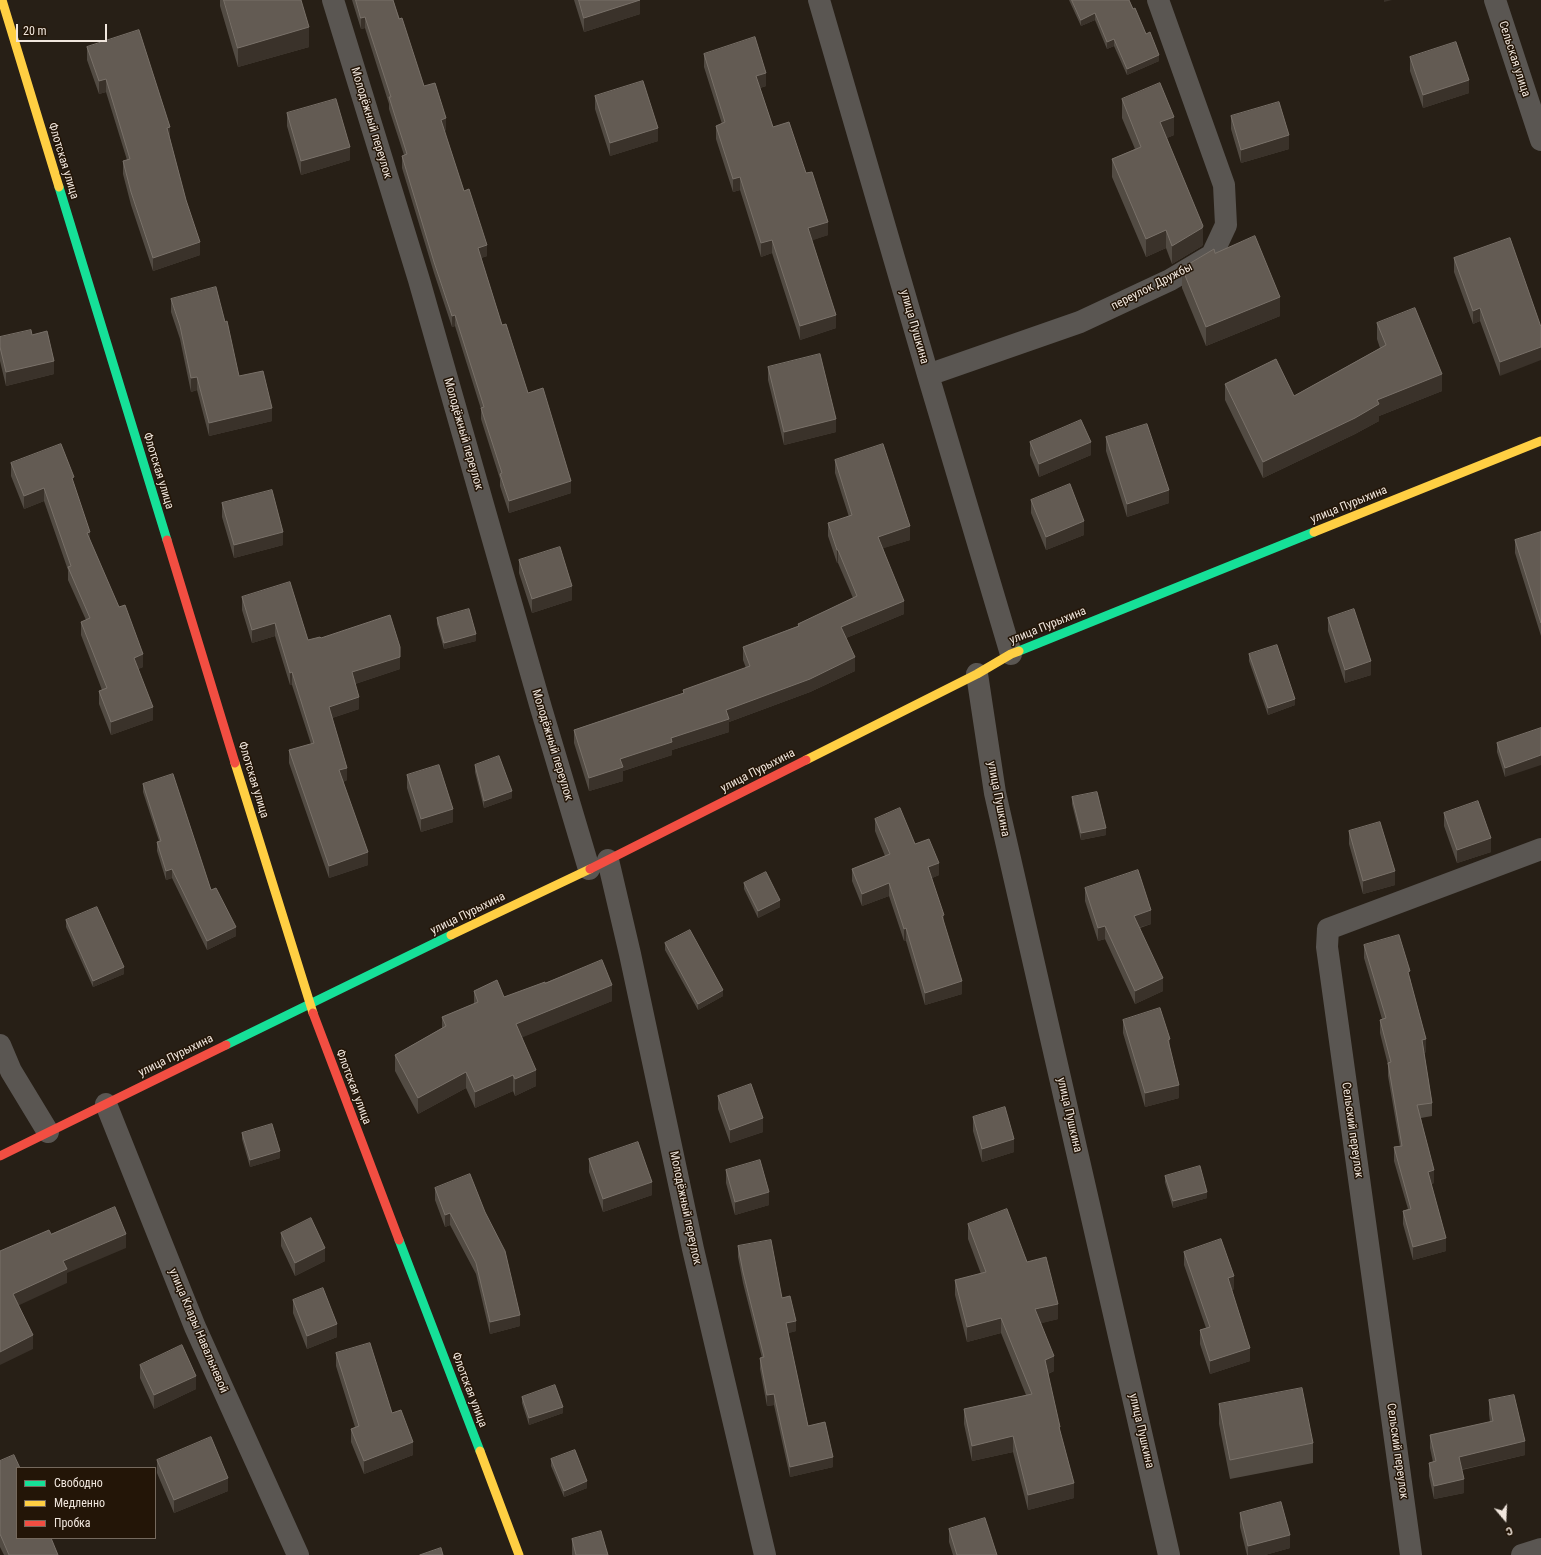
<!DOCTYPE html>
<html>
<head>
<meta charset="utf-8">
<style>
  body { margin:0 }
  #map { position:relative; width:1541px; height:1555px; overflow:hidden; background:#271f16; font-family:"Roboto Condensed",sans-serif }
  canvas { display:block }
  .legend { position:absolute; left:16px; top:1467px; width:140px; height:72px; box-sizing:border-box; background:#231507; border:1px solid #75695d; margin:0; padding:5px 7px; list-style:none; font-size:12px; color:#f0e6dd }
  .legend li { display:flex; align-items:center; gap:8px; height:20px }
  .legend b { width:20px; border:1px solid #75695d }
  .north { position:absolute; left:1485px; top:1499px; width:40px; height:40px; -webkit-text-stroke:3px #231507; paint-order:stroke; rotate:161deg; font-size:11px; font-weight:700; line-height:16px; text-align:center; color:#f0e6dd }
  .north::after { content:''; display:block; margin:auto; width:14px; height:18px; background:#f0e6dd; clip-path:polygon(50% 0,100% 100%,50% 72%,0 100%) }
  .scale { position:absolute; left:16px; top:24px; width:91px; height:18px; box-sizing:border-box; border:2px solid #f0e6dd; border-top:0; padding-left:5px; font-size:12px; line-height:14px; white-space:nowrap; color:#f0e6dd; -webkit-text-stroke:3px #231507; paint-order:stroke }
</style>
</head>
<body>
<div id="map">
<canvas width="1541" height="1555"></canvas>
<ul class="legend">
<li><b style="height:5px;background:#16e098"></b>Свободно</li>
<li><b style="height:5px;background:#ffcf43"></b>Медленно</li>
<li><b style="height:5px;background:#f24e42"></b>Пробка</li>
</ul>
<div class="north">С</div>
<div class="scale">20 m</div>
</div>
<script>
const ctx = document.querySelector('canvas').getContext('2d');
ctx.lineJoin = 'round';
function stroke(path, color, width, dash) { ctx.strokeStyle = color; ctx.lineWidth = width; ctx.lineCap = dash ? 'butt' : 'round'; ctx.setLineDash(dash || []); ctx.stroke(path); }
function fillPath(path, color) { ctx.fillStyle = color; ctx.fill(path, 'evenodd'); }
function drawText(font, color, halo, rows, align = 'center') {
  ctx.font = font + ' "Roboto Condensed",sans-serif'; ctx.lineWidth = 3; ctx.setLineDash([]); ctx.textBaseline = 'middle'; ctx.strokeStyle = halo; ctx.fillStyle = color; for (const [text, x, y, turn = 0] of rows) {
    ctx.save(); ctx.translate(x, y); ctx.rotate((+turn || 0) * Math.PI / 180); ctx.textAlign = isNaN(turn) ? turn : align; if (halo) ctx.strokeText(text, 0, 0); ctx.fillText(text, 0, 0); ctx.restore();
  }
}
stroke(new Path2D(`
  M 333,0 L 419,280 L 541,708 L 589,869
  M 819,0 L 928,375 L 1011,654
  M 1495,0 L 1541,140
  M 928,375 L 1080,322 L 1170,280 L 1212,255 L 1226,225 L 1224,185 L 1158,0
  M 977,674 L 995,793 L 1169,1555
  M 608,860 L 630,954 L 693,1249 L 765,1555
  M 0,1045 L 11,1071 L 48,1132
  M 106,1104 L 195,1327 L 298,1555
  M 1411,1555 L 1327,947 L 1328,929 L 1541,849
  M 1522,1555 L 1541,1549`), '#5a5652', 22);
stroke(new Path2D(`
  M 59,187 L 167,540
  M 1019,651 L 1314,532
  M 226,1045 L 451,935
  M 399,1240 L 480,1451`), '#16e098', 9);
stroke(new Path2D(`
  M 2,0 L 59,187
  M 1314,532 L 1541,441
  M 806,760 L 977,674 L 1011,654 L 1019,651
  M 235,763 L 313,1013
  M 451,935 L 590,869
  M 480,1451 L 519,1555`), '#ffcf43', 9);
stroke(new Path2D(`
  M 167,540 L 235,763
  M 590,869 L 806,760
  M 313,1013 L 399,1240
  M 0,1156 L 226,1045`), '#f24e42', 9);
fillPath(new Path2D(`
  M 220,0 L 301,0 L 309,47 L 238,67 L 220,6 Z
  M 352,0 L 393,0 L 424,86 L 446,130 L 444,131 L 464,191 L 487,256 L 481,258 L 502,325 L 528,393 L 571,493 L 509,513 L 500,486 L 500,479 L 481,419 L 481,409 L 455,326 L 452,327 L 434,273 L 402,168 L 402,156 L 404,155 L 389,109 L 389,104 L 365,28 L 361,29 Z
  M 574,0 L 639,0 L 640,14 L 584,32 Z
  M 1069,0 L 1129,0 L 1159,61 L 1127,75 L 1114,46 L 1107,49 L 1095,20 L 1081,26 Z
  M 87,47 L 170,139 L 200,255 L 153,271 L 131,205 L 123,174 L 123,161 L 127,160 L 106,92 L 99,94 L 87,60 Z
  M 704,54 L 766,86 L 760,88 L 773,127 L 806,173 L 828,235 L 812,240 L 836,328 L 800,340 L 772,253 L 761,257 L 740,190 L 733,192 L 716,139 L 716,126 L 722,124 L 704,67 Z
  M 1410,57 L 1469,93 L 1423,108 L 1410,71 Z
  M 595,96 L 658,141 L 610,156 L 595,109 Z
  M 1122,99 L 1174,135 L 1167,138 L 1203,244 L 1202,246 L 1172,264 L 1166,248 L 1146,257 L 1112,177 L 1112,159 L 1135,149 L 1122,118 Z
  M 287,113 L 350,160 L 301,175 L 287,126 Z
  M 1231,116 L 1289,149 L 1241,163 L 1231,129 Z
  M 1510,238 L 1500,376 L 1480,321 L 1473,324 L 1454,272 L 1454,258 Z
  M 1215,253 L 1280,316 L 1206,346 L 1182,288 L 1182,268 Z
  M 171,299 L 239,376 L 272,421 L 209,436 L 197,390 L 191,392 L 180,339 L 171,312 Z
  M 1377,323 L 1442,391 L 1379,416 L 1379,421 L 1355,434 L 1263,478 L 1225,400 L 1225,384 L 1294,396 L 1380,348 L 1377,339 Z
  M 32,335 L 54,374 L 6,386 L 0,361 L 0,337 Z
  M 768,367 L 836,432 L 784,445 L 768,380 Z
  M 1106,437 L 1169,503 L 1127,517 L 1106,451 Z
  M 1030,442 L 1091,455 L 1039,477 L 1030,455 Z
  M 835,460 L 910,540 L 883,548 L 904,614 L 846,638 L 855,671 L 810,692 L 729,722 L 729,732 L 672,750 L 672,755 L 623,771 L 623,781 L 589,791 L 574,743 L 574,730 L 683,693 L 683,690 L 746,668 L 743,660 L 743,647 L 798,626 L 798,624 L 853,598 L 838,563 L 837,563 L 828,536 L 828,523 L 849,517 L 835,473 Z
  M 11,463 L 74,484 L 90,541 L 143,667 L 138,669 L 153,720 L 111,735 L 99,704 L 99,691 L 102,690 L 81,635 L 81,622 L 86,620 L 68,580 L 68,570 L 44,501 L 24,509 L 11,476 Z
  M 1031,500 L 1084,535 L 1046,550 L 1031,513 Z
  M 222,503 L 283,545 L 234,558 L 222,517 Z
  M 1541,532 L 1541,636 L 1515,553 L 1515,540 Z
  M 519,560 L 572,600 L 532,613 L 519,573 Z
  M 242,597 L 308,640 L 321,638 L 400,669 L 355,684 L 359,709 L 332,718 L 347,780 L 343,782 L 368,865 L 329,878 L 289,763 L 289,750 L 311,744 L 292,685 L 290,685 L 275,636 L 252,643 L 242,610 Z
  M 437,618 L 476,641 L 444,649 L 437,624 Z
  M 1328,618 L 1371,675 L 1345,683 L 1328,631 Z
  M 1249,654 L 1295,705 L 1268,715 L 1249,661 Z
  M 1541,728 L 1505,777 L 1497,752 L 1497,743 Z
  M 475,765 L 512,798 L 484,808 L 475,772 Z
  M 407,775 L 453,822 L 421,832 L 407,788 Z
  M 143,784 L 211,890 L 236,936 L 207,950 L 172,878 L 166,880 L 157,851 L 157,842 L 159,841 L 143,792 Z
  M 1072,797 L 1106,835 L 1081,840 L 1072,804 Z
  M 1444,813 L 1491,852 L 1457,863 L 1444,826 Z
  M 875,819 L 915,844 L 939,875 L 932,878 L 962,994 L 925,1005 L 906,941 L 904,941 L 889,896 L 862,906 L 852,881 L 852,869 L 885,856 L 875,831 Z
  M 1349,831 L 1395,885 L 1363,894 L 1349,844 Z
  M 744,883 L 780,907 L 758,918 L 744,889 Z
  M 1085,888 L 1151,924 L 1140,928 L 1163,991 L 1135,1004 L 1105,939 L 1098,941 L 1085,901 Z
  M 66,920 L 124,974 L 93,987 L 66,927 Z
  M 665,943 L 723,996 L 698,1010 L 665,950 Z
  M 1364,945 L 1410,978 L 1426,1052 L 1424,1053 L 1432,1103 L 1432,1116 L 1421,1118 L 1434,1183 L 1431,1184 L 1446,1251 L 1413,1260 L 1403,1224 L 1403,1211 L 1408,1209 L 1394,1161 L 1394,1147 L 1400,1146 L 1388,1076 L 1388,1065 L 1380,1033 L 1380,1020 L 1382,1019 L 1364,958 Z
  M 545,983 L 612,1001 L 522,1037 L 536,1086 L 515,1096 L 513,1091 L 475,1108 L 466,1088 L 418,1114 L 395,1071 L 395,1055 L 442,1028 L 442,1017 L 474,1004 L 474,991 L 504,997 Z
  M 1123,1020 L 1170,1048 L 1179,1098 L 1145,1107 L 1123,1033 Z
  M 718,1096 L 763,1132 L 730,1143 L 718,1109 Z
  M 973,1117 L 1014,1152 L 982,1162 L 973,1131 Z
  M 242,1133 L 280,1158 L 250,1167 L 242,1139 Z
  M 589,1159 L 652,1195 L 603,1212 L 589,1172 Z
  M 726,1170 L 769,1205 L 735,1215 L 726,1183 Z
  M 1165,1176 L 1207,1198 L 1173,1208 L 1165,1182 Z
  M 435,1188 L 485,1212 L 520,1326 L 490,1334 L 476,1274 L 450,1225 L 445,1227 L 435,1200 Z
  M 968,1224 L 1027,1262 L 1058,1319 L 1041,1323 L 1054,1371 L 1048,1374 L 1074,1498 L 1028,1510 L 1013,1452 L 972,1461 L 964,1424 L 964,1409 L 1026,1395 L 1001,1333 L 967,1342 L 955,1295 L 955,1280 L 981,1274 L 968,1239 Z
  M 281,1233 L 325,1261 L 295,1276 L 281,1246 Z
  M 738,1246 L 782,1298 L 796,1331 L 788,1333 L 808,1426 L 833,1467 L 790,1477 L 774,1405 L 767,1406 L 760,1369 L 760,1358 L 762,1358 L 743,1283 L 738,1257 Z
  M 1184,1252 L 1234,1289 L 1232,1290 L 1250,1361 L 1210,1374 L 1200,1344 L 1200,1330 L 1206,1328 L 1184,1265 Z
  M 293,1300 L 337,1337 L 307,1349 L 293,1313 Z
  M 336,1353 L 392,1413 L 413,1455 L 364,1474 L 351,1442 L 351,1429 L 355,1427 L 336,1366 Z
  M 140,1365 L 196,1389 L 154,1409 L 140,1378 Z
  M 522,1397 L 563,1413 L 529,1425 L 522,1403 Z
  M 1489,1400 L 1525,1455 L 1462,1470 L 1464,1493 L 1434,1499 L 1429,1476 L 1429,1463 L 1433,1462 L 1430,1448 L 1430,1435 L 1490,1422 L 1489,1414 Z
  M 1219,1404 L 1313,1443 L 1313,1463 L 1230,1479 L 1219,1424 Z
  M 551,1459 L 587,1488 L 564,1497 L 551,1466 Z
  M 157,1460 L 228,1491 L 174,1513 L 157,1473 Z
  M 0,1461 L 58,1555 L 4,1555 L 0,1547 Z
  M 1240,1513 L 1290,1548 L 1265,1555 L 1247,1555 L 1240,1527 Z
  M 949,1529 L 997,1555 L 953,1555 L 949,1542 Z
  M 572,1539 L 608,1555 L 572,1555 Z`), '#524b43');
fillPath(new Path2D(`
  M 640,0 L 640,14 L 584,32 L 584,18 Z
  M 1384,0 L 1392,0 L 1384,2 Z
  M 1095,13 L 1095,20 L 1081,26 L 1081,20 Z
  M 365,17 L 365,28 L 361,29 L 361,18 Z
  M 309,27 L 309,47 L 238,67 L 238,48 Z
  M 1114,39 L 1114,46 L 1107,49 L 1107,42 Z
  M 1159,55 L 1159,61 L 1127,75 L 1127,69 Z
  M 766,73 L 766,86 L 756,89 L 756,76 Z
  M 106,79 L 106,92 L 99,94 L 99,81 Z
  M 1469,80 L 1469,93 L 1423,108 L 1423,95 Z
  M 1174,117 L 1174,135 L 1160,141 L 1160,122 Z
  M 446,118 L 446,130 L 441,132 L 441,120 Z
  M 170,127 L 170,140 L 167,128 Z
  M 658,128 L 658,141 L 610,156 L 610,143 Z
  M 1289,135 L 1289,149 L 1241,163 L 1241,150 Z
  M 350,147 L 350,160 L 301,175 L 301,161 Z
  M 740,177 L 740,190 L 733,192 L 733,179 Z
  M 828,222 L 828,235 L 808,242 L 808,228 Z
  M 1203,226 L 1203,244 L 1202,246 L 1172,264 L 1172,246 Z
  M 1166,230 L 1166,248 L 1146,257 L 1146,239 Z
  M 772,240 L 772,253 L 761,257 L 761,243 Z
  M 200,242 L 200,255 L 153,271 L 153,258 Z
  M 487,245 L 487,256 L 478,259 L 478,248 Z
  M 1280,297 L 1280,316 L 1206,346 L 1206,327 Z
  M 1480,308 L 1480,321 L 1473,324 L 1473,311 Z
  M 455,315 L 455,326 L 452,327 L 452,316 Z
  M 836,315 L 836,328 L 800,340 L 800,326 Z
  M 1541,347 L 1541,360 L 1500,376 L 1500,362 Z
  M 54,361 L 54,374 L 6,386 L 6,372 Z
  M 1442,374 L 1442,391 L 1379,416 L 1379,421 L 1355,434 L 1263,478 L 1263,462 L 1377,400 Z
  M 197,377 L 197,390 L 191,392 L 191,378 Z
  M 272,408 L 272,421 L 209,436 L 209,423 Z
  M 836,419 L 836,432 L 784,445 L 784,432 Z
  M 1091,442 L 1091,455 L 1039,477 L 1039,464 Z
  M 571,481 L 571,493 L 509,513 L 509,501 Z
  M 44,488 L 44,501 L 24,509 L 24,496 Z
  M 1169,490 L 1169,503 L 1127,517 L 1127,504 Z
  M 1084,521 L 1084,535 L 1046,550 L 1046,537 Z
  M 910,526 L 910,540 L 878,550 L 878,537 Z
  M 90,532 L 90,545 L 87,533 Z
  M 283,532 L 283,545 L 234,558 L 234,545 Z
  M 837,550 L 838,550 L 838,563 L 837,563 Z
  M 572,586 L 572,600 L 532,613 L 532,599 Z
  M 904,601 L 904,614 L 841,640 L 841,627 Z
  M 275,623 L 275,636 L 252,643 L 252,630 Z
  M 476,634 L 476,641 L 444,649 L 444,643 Z
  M 143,654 L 143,667 L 134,671 L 134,658 Z
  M 400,657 L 400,669 L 352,685 L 352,672 Z
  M 855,657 L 855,671 L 810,692 L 729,722 L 729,732 L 672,750 L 672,755 L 623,771 L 623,781 L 589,791 L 589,778 L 620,759 L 671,738 L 726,710 Z
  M 1371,661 L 1371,675 L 1345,683 L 1345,670 Z
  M 292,672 L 292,685 L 290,685 L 290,673 Z
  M 359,697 L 359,709 L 329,719 L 329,707 Z
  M 1295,699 L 1295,705 L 1268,715 L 1268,708 Z
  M 153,707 L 153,720 L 111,735 L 111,722 Z
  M 1541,755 L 1541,765 L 1505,777 L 1505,768 Z
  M 347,768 L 347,780 L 339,783 L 339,770 Z
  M 512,791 L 512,798 L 484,808 L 484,801 Z
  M 453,809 L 453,822 L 421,832 L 421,819 Z
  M 1106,828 L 1106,835 L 1081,840 L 1081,833 Z
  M 1491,838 L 1491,852 L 1457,863 L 1457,850 Z
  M 368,852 L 368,865 L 329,878 L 329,866 Z
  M 939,863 L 939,875 L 928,880 L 928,867 Z
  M 172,869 L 172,878 L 166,880 L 166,871 Z
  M 1395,871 L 1395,885 L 1363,894 L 1363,881 Z
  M 889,883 L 889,896 L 862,906 L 862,894 Z
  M 780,900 L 780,907 L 758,918 L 758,911 Z
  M 1151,910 L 1151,924 L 1134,929 L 1134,916 Z
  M 944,915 L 944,928 L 942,916 Z
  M 1105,926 L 1105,939 L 1098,941 L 1098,928 Z
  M 236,927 L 236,936 L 207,950 L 207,941 Z
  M 906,928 L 906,941 L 904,941 L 904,929 Z
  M 124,967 L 124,974 L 93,987 L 93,981 Z
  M 1163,978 L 1163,991 L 1135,1004 L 1135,991 Z
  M 962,981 L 962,994 L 925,1005 L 925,993 Z
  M 612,985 L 612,1001 L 516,1040 L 516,1024 Z
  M 723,990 L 723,996 L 698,1010 L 698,1004 Z
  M 1170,1039 L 1170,1052 L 1168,1040 Z
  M 1426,1039 L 1426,1052 L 1422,1053 L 1422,1040 Z
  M 536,1070 L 536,1086 L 515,1096 L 515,1079 Z
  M 466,1072 L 466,1088 L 418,1114 L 418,1098 Z
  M 513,1075 L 513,1091 L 475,1108 L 475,1092 Z
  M 1179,1085 L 1179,1098 L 1145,1107 L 1145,1093 Z
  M 763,1118 L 763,1132 L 730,1143 L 730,1130 Z
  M 1014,1139 L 1014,1152 L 982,1162 L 982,1149 Z
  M 280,1151 L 280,1158 L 250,1167 L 250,1160 Z
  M 1434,1170 L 1434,1183 L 1428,1185 L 1428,1172 Z
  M 652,1182 L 652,1195 L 603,1212 L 603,1199 Z
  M 769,1192 L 769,1205 L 735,1215 L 735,1202 Z
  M 1207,1192 L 1207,1198 L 1173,1208 L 1173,1201 Z
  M 450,1213 L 450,1225 L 445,1227 L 445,1215 Z
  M 126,1234 L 126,1248 L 67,1273 L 67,1283 L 13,1308 L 13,1294 L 63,1261 Z
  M 1446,1238 L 1446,1251 L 1413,1260 L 1413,1247 Z
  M 325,1248 L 325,1261 L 295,1276 L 295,1263 Z
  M 1234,1276 L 1234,1289 L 1228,1291 L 1228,1278 Z
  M 1058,1304 L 1058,1319 L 1035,1325 L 1035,1309 Z
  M 520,1315 L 520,1326 L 490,1334 L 490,1322 Z
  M 1001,1318 L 1001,1333 L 967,1342 L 967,1327 Z
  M 796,1321 L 796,1331 L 786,1334 L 786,1323 Z
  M 337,1324 L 337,1337 L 307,1349 L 307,1336 Z
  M 33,1335 L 33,1349 L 0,1365 L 0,1352 Z
  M 1250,1348 L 1250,1361 L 1210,1374 L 1210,1361 Z
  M 1054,1356 L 1054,1371 L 1045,1375 L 1045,1360 Z
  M 196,1376 L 196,1389 L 154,1409 L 154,1395 Z
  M 774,1394 L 774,1405 L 767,1406 L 767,1395 Z
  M 563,1407 L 563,1413 L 529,1425 L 529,1418 Z
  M 1013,1436 L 1013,1452 L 972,1461 L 972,1446 Z
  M 1525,1441 L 1525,1455 L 1459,1470 L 1459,1457 Z
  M 413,1442 L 413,1455 L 364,1474 L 364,1461 Z
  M 833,1457 L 833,1467 L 790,1477 L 790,1467 Z
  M 228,1478 L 228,1491 L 174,1513 L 174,1500 Z
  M 1464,1479 L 1464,1493 L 1434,1499 L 1434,1486 Z
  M 587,1481 L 587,1488 L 564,1497 L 564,1491 Z
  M 1074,1483 L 1074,1498 L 1028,1510 L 1028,1495 Z
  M 1290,1535 L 1290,1548 L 1265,1555 L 1248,1555 L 1248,1546 Z`), '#3a322a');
const building = new Path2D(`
  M 224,0 L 301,0 L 309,27 L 238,48 Z
  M 356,0 L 393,0 L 399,19 L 402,18 L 424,86 L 435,83 L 446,118 L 441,120 L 464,191 L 469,189 L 487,245 L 478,248 L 502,325 L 506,324 L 528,393 L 543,388 L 571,481 L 509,501 L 500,474 L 502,473 L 481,408 L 484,407 L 455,315 L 452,316 L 434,262 L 402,156 L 407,154 L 389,97 L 391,97 L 365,17 L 361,18 Z
  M 579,0 L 640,0 L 584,18 Z
  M 1072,0 L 1129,0 L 1133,9 L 1135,8 L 1146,34 L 1150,32 L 1159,55 L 1127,69 L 1114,39 L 1107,42 L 1095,13 L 1081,20 Z
  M 139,30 L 170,127 L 167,128 L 186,200 L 200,242 L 153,258 L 131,192 L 123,161 L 130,159 L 106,79 L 99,81 L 87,47 Z
  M 755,37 L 766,73 L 756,76 L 773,127 L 789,122 L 806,173 L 812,172 L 828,222 L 808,228 L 836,315 L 800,326 L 772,240 L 761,243 L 740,177 L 733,179 L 716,126 L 725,122 L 704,54 Z
  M 1456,42 L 1469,80 L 1423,95 L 1410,57 Z
  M 643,81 L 658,128 L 610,143 L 595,96 Z
  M 1160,83 L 1174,117 L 1160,122 L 1203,226 L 1202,228 L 1172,246 L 1166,230 L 1146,239 L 1112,159 L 1141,147 L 1122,99 Z
  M 336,99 L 350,147 L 301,161 L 287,113 Z
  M 1279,102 L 1289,135 L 1241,150 L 1231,116 Z
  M 1255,236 L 1280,297 L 1206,327 L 1182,268 L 1214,249 L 1215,253 Z
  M 1510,238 L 1541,327 L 1541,347 L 1500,362 L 1480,308 L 1473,311 L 1454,258 Z
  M 216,287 L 225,322 L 227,321 L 239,376 L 263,371 L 272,408 L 209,423 L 197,377 L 191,378 L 180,326 L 171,299 Z
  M 1415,308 L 1442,374 L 1377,400 L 1379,404 L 1355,418 L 1263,462 L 1225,384 L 1276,359 L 1294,396 L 1386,345 L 1377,323 Z
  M 31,330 L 32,335 L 47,331 L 54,361 L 6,372 L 0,347 L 0,337 Z
  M 820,354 L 836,419 L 784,432 L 768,367 Z
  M 1081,420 L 1091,442 L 1039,464 L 1030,442 Z
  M 1147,424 L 1169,490 L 1127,504 L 1106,437 Z
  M 61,444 L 74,477 L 72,478 L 90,532 L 87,533 L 119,607 L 125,605 L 143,654 L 134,658 L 153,707 L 111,722 L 99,691 L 107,688 L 81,622 L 90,618 L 68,567 L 71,566 L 44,488 L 24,496 L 11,463 Z
  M 883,444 L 910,526 L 878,537 L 904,601 L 841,627 L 855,657 L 810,679 L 726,710 L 729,719 L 671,738 L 672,742 L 620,759 L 623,767 L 589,778 L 574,730 L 684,693 L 683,690 L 750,666 L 743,647 L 799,626 L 798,624 L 857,596 L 838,550 L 837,550 L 828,523 L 852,515 L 835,460 Z
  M 1070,484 L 1084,521 L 1046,537 L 1031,500 Z
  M 272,490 L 283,532 L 234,545 L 222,503 Z
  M 1541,532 L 1541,623 L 1515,540 Z
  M 560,547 L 572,586 L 532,599 L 519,560 Z
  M 290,582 L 308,640 L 320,637 L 321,638 L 390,615 L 400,647 L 400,657 L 352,672 L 359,697 L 329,707 L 347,768 L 339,770 L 368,852 L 329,866 L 289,750 L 314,743 L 292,672 L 290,673 L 275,623 L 252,630 L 242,597 Z
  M 469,609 L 476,634 L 444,643 L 437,618 Z
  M 1354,609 L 1371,661 L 1345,670 L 1328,618 Z
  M 1277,645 L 1295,699 L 1268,708 L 1249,654 Z
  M 1541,728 L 1541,755 L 1505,768 L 1497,743 Z
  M 499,756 L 512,791 L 484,801 L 475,765 Z
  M 439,765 L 453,809 L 421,819 L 407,775 Z
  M 173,774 L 211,890 L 216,888 L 236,927 L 207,941 L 172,869 L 166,871 L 157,842 L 161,841 L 143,784 Z
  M 1097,792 L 1106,828 L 1081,833 L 1072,797 Z
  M 1478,801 L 1491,838 L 1457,850 L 1444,813 Z
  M 900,808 L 915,844 L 929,839 L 939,863 L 928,867 L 944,915 L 942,916 L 962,981 L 925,993 L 906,928 L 904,929 L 889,883 L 862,894 L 852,869 L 890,854 L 875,819 Z
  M 1380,822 L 1395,871 L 1363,881 L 1349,831 Z
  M 1138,870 L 1151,910 L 1134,916 L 1163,978 L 1135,991 L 1105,926 L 1098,928 L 1085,888 Z
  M 766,872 L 780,900 L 758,911 L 744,883 Z
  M 97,907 L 124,967 L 93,981 L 66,920 Z
  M 690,930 L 723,990 L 698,1004 L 665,943 Z
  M 1399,935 L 1410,971 L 1408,972 L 1426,1039 L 1422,1040 L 1432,1103 L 1417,1105 L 1434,1170 L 1428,1172 L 1446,1238 L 1413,1247 L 1403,1211 L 1411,1209 L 1394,1147 L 1402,1146 L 1388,1063 L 1391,1062 L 1380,1020 L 1386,1018 L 1364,945 Z
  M 602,960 L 612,985 L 516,1024 L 536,1070 L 515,1079 L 513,1075 L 475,1092 L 466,1072 L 418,1098 L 395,1055 L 446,1026 L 442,1017 L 478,1002 L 474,991 L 497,980 L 504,997 L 545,982 L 545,983 Z
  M 1160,1008 L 1170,1039 L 1168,1040 L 1179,1085 L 1145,1093 L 1123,1020 Z
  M 751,1084 L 763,1118 L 730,1130 L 718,1096 Z
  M 1005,1107 L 1014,1139 L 982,1149 L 973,1117 Z
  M 272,1124 L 280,1151 L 250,1160 L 242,1133 Z
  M 638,1142 L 652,1182 L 603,1199 L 589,1159 Z
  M 760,1160 L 769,1192 L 735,1202 L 726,1170 Z
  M 1200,1166 L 1207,1192 L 1173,1201 L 1165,1176 Z
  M 470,1174 L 485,1212 L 505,1251 L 520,1315 L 490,1322 L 476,1263 L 450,1213 L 445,1215 L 435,1188 Z
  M 115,1207 L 126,1234 L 63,1261 L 67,1269 L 13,1294 L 33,1335 L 0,1352 L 0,1251 L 49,1230 L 51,1234 Z
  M 1007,1209 L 1027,1262 L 1046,1257 L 1058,1304 L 1035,1309 L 1054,1356 L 1045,1360 L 1060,1427 L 1059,1427 L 1074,1483 L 1028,1495 L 1013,1436 L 972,1446 L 964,1409 L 1032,1394 L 1001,1318 L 967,1327 L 955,1280 L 986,1272 L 968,1224 Z
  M 311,1218 L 325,1248 L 295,1263 L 281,1233 Z
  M 1221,1239 L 1234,1276 L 1228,1278 L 1250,1348 L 1210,1361 L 1200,1330 L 1210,1327 L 1184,1252 Z
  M 771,1240 L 782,1298 L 790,1296 L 796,1321 L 786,1323 L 808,1426 L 825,1422 L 833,1457 L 790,1467 L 774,1394 L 767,1395 L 760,1358 L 764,1357 L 743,1272 L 738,1246 Z
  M 323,1288 L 337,1324 L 307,1336 L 293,1300 Z
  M 370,1343 L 392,1413 L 401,1410 L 413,1442 L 364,1461 L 351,1429 L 359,1426 L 336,1353 Z
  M 182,1345 L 196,1376 L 154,1395 L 140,1365 Z
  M 555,1385 L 563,1407 L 529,1418 L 522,1397 Z
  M 1302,1388 L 1313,1443 L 1230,1460 L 1219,1404 Z
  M 1514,1395 L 1525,1441 L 1459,1457 L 1464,1479 L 1434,1486 L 1429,1463 L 1436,1461 L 1430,1435 L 1493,1421 L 1489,1400 Z
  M 211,1437 L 228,1478 L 174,1500 L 157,1460 Z
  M 575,1450 L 587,1481 L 564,1491 L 551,1459 Z
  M 14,1455 L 20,1468 L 17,1468 L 17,1538 L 51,1538 L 58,1555 L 9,1555 L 0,1534 L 0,1461 Z
  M 1281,1502 L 1290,1535 L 1248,1546 L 1240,1513 Z
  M 985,1518 L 997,1555 L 957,1555 L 949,1529 Z
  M 601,1531 L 608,1555 L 576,1555 L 572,1539 Z
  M 441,1548 L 443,1555 L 420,1555 Z`);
fillPath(building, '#635b53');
stroke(building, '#797169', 1);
drawText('12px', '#f0e6dd', '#231507', [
  ["Сельская улица",1514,59,72],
  ["Молодёжный переулок",371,123,73],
  ["Флотская улица",63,161,73],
  ["переулок Дружбы",1152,287,-27],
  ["улица Пушкина",914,327,74],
  ["Молодёжный переулок",463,434,74],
  ["Флотская улица",158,471,73],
  ["улица Пурыхина",1349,505,-22],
  ["улица Пурыхина",1048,626,-22],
  ["Молодёжный переулок",552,745,73],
  ["улица Пурыхина",758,771,-27],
  ["Флотская улица",253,780,73],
  ["улица Пушкина",998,799,79],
  ["улица Пурыхина",468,914,-26],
  ["улица Пурыхина",176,1056,-26],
  ["Флотская улица",353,1087,69],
  ["улица Пушкина",1069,1115,77],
  ["Сельский переулок",1352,1130,82],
  ["Молодёжный переулок",685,1208,78],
  ["улица Клары Навальневой",198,1331,67],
  ["Флотская улица",469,1390,69],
  ["улица Пушкина",1141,1431,77],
  ["Сельский переулок",1397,1451,82]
]);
</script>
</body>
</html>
